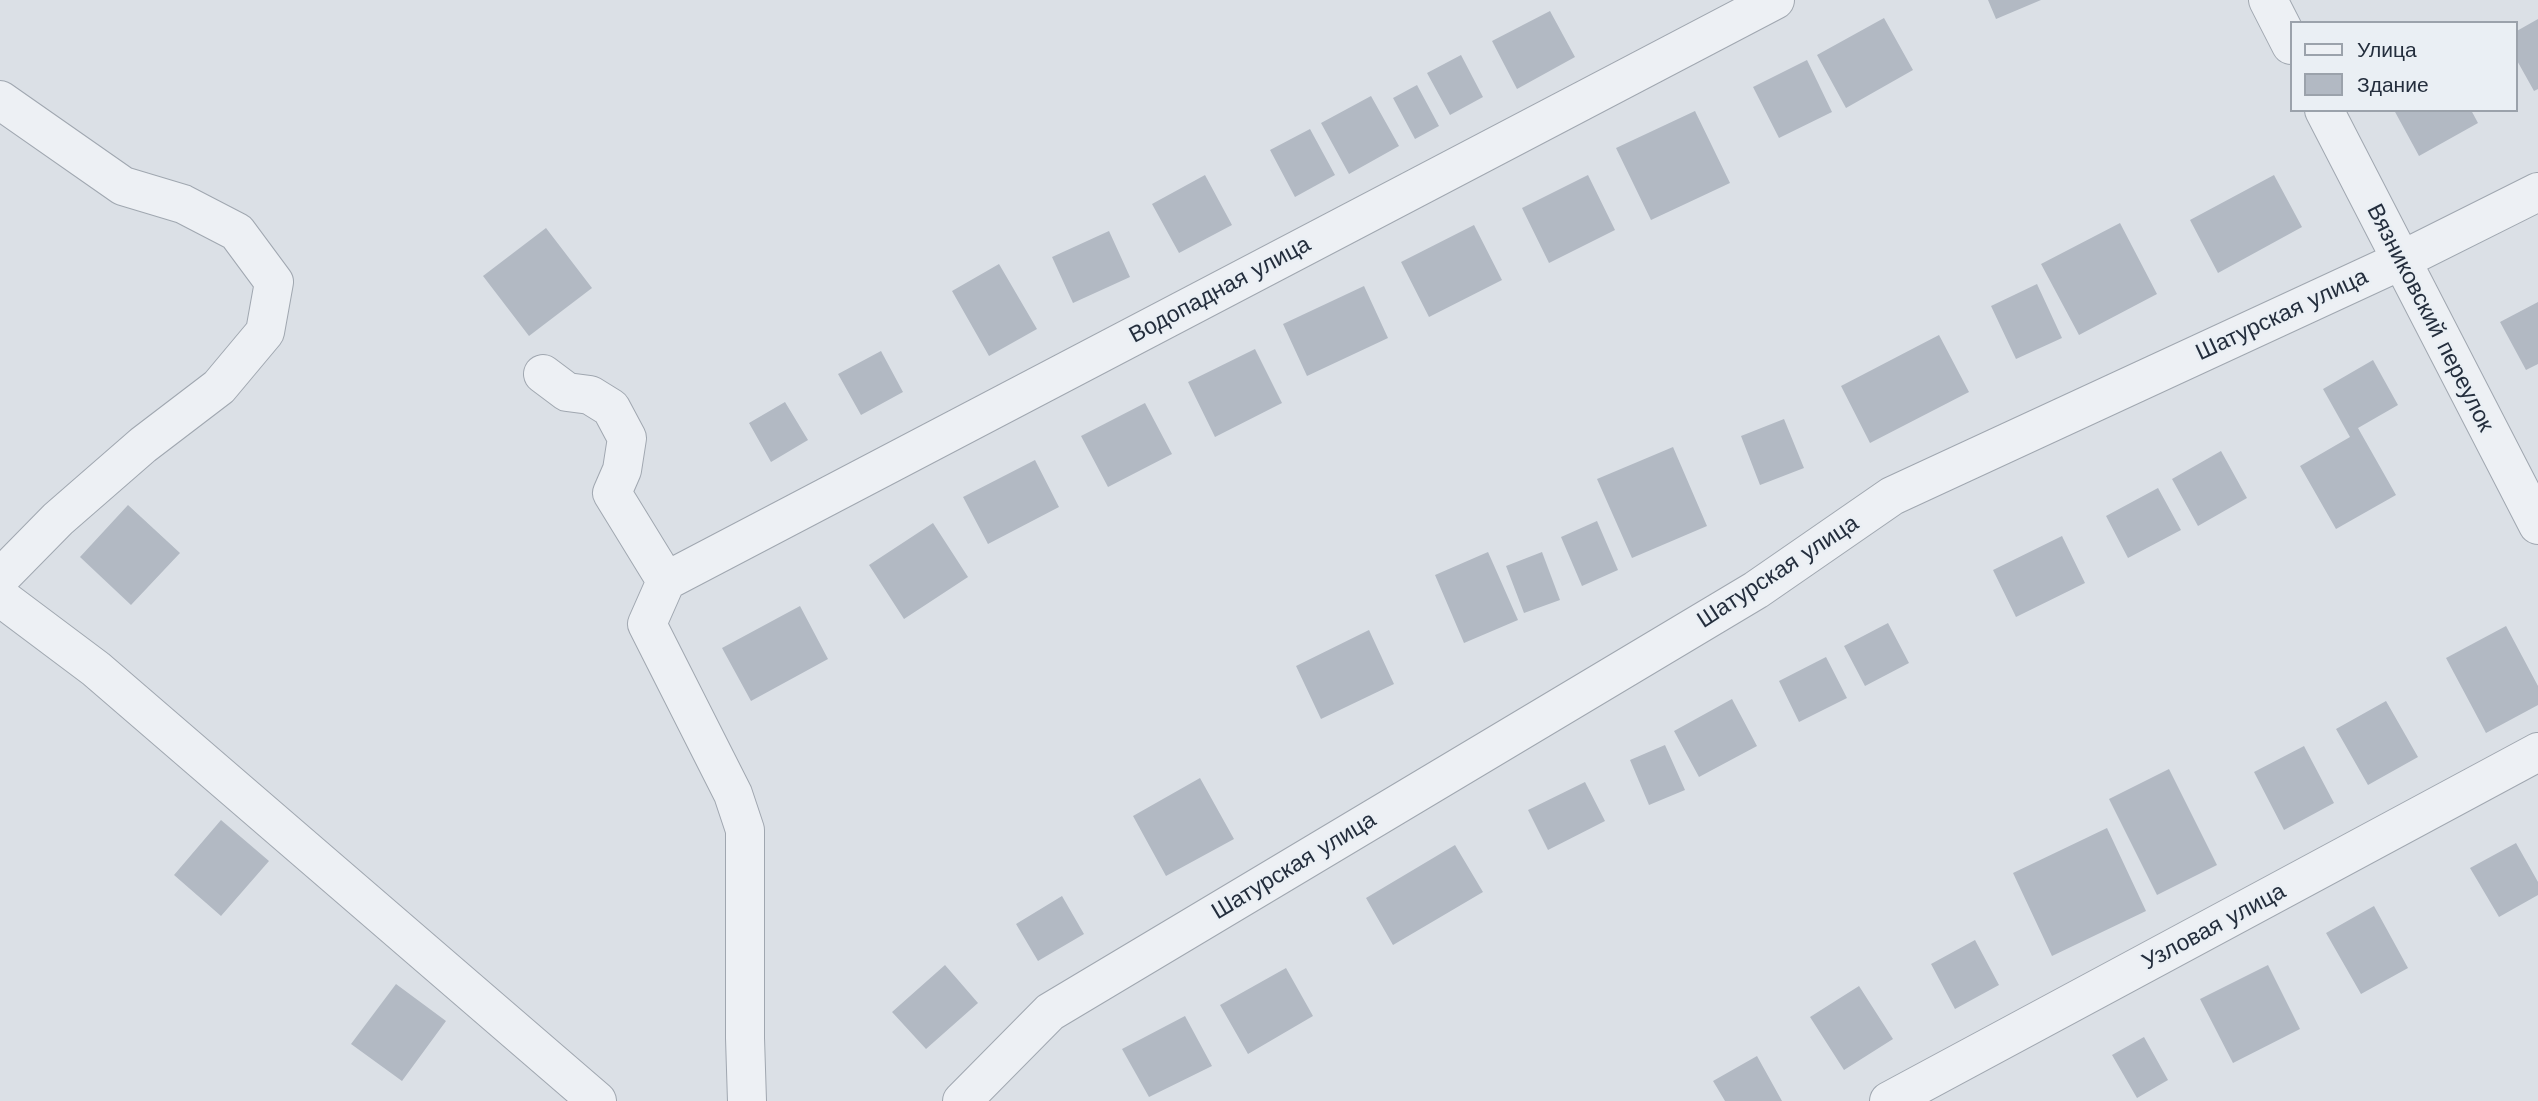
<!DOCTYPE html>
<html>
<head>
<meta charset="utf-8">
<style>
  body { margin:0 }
  #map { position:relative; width:2538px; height:1101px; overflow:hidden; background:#dbe0e6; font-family:"Work Sans",sans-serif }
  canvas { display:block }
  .legend { position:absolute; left:2290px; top:21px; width:228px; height:91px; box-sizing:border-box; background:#eaeff4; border:2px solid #9ba2ab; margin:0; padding:9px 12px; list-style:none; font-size:21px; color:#242e3d }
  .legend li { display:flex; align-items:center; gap:14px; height:35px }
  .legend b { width:35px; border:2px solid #9ba2ab }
</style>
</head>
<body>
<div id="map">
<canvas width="2538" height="1101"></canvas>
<ul class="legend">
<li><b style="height:9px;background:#edf0f4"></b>Улица</li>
<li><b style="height:19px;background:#b2b9c3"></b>Здание</li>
</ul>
</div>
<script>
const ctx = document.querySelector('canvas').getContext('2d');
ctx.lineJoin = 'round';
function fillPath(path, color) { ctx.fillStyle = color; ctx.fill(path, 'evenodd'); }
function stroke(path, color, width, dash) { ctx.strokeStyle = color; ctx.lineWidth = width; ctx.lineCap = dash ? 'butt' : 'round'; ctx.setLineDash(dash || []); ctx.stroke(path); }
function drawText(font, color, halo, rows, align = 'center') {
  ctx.font = font + ' "Work Sans",sans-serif'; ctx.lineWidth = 5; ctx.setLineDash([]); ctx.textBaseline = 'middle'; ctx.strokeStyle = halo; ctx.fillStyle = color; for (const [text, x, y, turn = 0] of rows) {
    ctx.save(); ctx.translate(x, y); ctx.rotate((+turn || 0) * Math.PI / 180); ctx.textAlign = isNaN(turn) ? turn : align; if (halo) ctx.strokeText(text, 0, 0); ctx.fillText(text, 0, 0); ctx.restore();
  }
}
fillPath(new Path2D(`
  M 1988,0 L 2041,0 L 1996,19 Z
  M 1550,11 L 1575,57 L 1517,89 L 1492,41 Z
  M 1884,18 L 1913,70 L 1846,108 L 1817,55 Z
  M 2538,19 L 2538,89 L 2534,91 L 2515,57 L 2515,32 Z
  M 1461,55 L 1483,97 L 1450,115 L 1427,73 Z
  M 1807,60 L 1832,112 L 1779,138 L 1753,87 Z
  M 1417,85 L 1439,126 L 1415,139 L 1393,98 Z
  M 1371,96 L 1399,146 L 1349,174 L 1321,123 Z
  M 2394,110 L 2471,110 L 2478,123 L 2419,156 Z
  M 1695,111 L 1730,183 L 1651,220 L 1616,148 Z
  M 1310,129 L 1335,175 L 1295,197 L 1270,150 Z
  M 1205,175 L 1232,225 L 1179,253 L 1152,204 Z
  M 1588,175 L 1615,230 L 1549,263 L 1522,208 Z
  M 2274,175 L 2302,227 L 2218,273 L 2190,220 Z
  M 2120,223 L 2157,294 L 2079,335 L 2041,264 Z
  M 1474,225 L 1502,280 L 1429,317 L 1401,262 Z
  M 546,228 L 592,288 L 529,336 L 483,276 Z
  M 1109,231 L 1130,277 L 1073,303 L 1052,257 Z
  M 999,264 L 1037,329 L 989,356 L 952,291 Z
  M 2037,284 L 2062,338 L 2016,359 L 1991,306 Z
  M 1364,286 L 1388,338 L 1307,376 L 1283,324 Z
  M 2538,302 L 2538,364 L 2526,370 L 2500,322 Z
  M 1939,335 L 1969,392 L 1870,443 L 1841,386 Z
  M 1255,349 L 1282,403 L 1215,437 L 1188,382 Z
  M 881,351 L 903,392 L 861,415 L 838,374 Z
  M 2373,360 L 2398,405 L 2358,428 L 2396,495 L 2336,529 L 2300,466 L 2350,437 L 2323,389 Z
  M 785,402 L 808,440 L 771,462 L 749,423 Z
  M 1145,403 L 1172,454 L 1108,487 L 1081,436 Z
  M 1784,419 L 1804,468 L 1760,485 L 1741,436 Z
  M 1673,447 L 1707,526 L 1632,558 L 1597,479 Z
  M 2221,451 L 2247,498 L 2198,526 L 2172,479 Z
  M 1035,460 L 1059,507 L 988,544 L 963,497 Z
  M 2158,488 L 2181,530 L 2128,558 L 2106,516 Z
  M 128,505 L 180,553 L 131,605 L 80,557 Z
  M 1597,521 L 1618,570 L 1582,586 L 1561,537 Z
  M 933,523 L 968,577 L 904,619 L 869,565 Z
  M 2062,536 L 2085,583 L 2016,617 L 1993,570 Z
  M 1488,552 L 1518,620 L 1464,643 L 1435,575 Z
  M 1542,552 L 1560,600 L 1524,613 L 1506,566 Z
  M 800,606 L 828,659 L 751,701 L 722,648 Z
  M 1888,623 L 1909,663 L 1865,686 L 1844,646 Z
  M 2506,626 L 2538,686 L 2538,705 L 2486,733 L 2446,658 Z
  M 1369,630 L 1394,684 L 1321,719 L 1296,666 Z
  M 1826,657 L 1847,698 L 1799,722 L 1779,681 Z
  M 1732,699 L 1757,746 L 1699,777 L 1674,731 Z
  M 2386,701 L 2418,757 L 2368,785 L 2336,729 Z
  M 1665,745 L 1685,790 L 1649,805 L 1630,760 Z
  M 2304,746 L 2334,803 L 2284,830 L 2254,772 Z
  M 2169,769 L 2217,865 L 2157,895 L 2109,799 Z
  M 1200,778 L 1234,839 L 1166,876 L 1133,816 Z
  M 1585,782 L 1605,821 L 1548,850 L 1528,810 Z
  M 221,820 L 269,861 L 221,916 L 174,875 Z
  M 2107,828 L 2146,911 L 2052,956 L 2013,873 Z
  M 2516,843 L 2538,882 L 2538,895 L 2499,917 L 2470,868 Z
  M 1455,845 L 1483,892 L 1393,945 L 1366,898 Z
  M 1062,896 L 1084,934 L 1038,961 L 1016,924 Z
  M 2374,906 L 2408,968 L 2361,994 L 2326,933 Z
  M 1975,940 L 1999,985 L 1955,1009 L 1931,964 Z
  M 945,965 L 978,1003 L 926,1049 L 892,1012 Z
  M 2268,965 L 2300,1029 L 2233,1063 L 2200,999 Z
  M 1286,968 L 1313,1016 L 1248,1054 L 1220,1005 Z
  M 396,984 L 446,1021 L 402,1081 L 351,1044 Z
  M 1859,986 L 1893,1039 L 1844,1070 L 1810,1017 Z
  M 1185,1016 L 1212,1066 L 1149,1097 L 1122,1049 Z
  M 2144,1037 L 2168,1080 L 2137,1098 L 2112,1055 Z
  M 1757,1056 L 1782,1101 L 1725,1101 L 1713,1081 Z`), '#b2b9c3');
const minor = new Path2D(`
  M 2268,0 L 2291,45
  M 0,100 L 123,186 L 183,204 L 237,232 L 274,282 L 265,332 L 219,387 L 143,445 L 58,519 L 0,578
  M 2324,110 L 2538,525
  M 543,374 L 567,392 L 590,395 L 611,408 L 627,438 L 622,470 L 612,493 L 666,581 L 647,624 L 733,794 L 745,830 L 745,1038 L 747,1101
  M 666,581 L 1775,0
  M 0,597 L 96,669 L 597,1101
  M 962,1101 L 1050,1012 L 1756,590 L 1892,496 L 2400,261 L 2538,192
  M 1889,1101 L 2538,752`);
stroke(minor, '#a0a7b0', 40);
stroke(minor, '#edf0f4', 38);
drawText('23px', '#242e3d', '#eaeff4', [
  ["Водопадная улица",1220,290,-28],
  ["Шатурская улица",2282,315,-25],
  ["Вязниковский переулок",2430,318,63],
  ["Шатурская улица",1778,572,-33],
  ["Шатурская улица",1294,866,-31],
  ["Узловая улица",2214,927,-28]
]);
</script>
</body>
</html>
